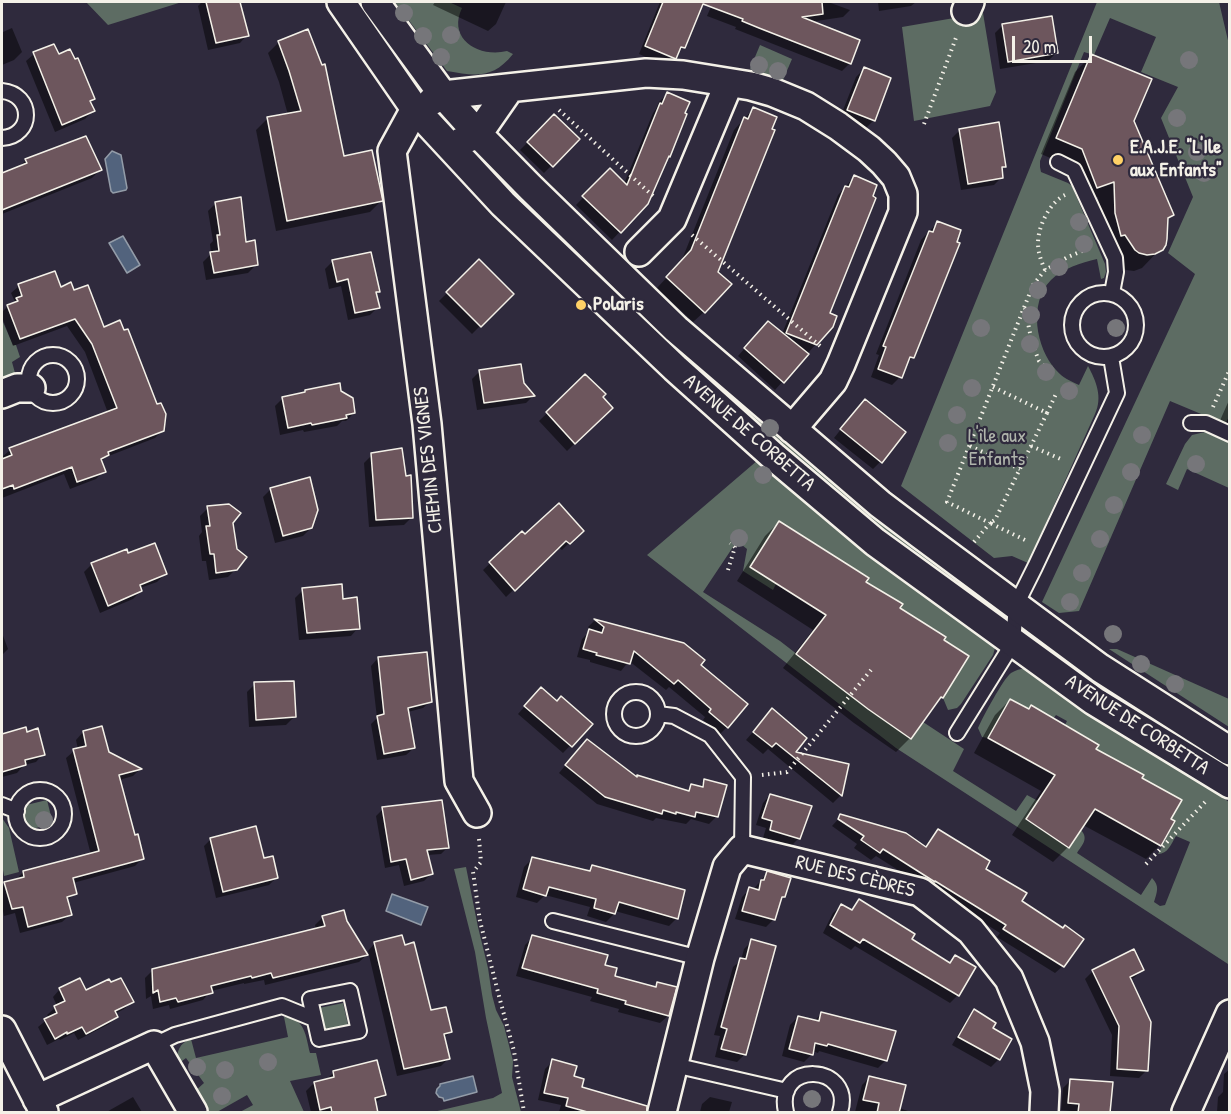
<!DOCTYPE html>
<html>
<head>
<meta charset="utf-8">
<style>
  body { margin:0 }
  #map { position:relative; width:1231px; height:1114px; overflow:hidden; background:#2f2a3d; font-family:"Patrick Hand",sans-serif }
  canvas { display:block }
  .frame { position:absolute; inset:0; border:3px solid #f4f1e8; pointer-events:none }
  .scale { position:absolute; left:1012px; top:36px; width:80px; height:27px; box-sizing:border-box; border:3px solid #f4f1e8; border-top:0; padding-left:8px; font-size:18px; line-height:21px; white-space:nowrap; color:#f4f1e8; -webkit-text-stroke:4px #2f2a3d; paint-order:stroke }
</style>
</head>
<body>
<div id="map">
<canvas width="1231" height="1114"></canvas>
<div class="frame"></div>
<div class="scale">20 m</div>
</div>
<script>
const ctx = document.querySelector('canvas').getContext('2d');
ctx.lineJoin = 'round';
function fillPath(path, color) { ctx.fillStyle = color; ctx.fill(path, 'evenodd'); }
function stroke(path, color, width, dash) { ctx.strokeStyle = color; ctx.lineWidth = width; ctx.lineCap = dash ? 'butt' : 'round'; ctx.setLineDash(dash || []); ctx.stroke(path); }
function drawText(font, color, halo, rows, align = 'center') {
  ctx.font = font + ' "Patrick Hand",sans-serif'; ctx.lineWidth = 4.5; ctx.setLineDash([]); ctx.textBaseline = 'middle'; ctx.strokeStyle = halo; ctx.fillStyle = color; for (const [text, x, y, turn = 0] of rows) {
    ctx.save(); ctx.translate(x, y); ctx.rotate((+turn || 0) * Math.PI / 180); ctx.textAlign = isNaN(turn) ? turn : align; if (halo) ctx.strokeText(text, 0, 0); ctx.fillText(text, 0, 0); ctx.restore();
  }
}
fillPath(new Path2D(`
  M 86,2 L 182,2 L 108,25 Z
  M 395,2 L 449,2 L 462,8 C 447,39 479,58 507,51 L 513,54 C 493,79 476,76 447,71 Z
  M 1097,2 L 1219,2 L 1230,49 L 1230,415 L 1225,424 L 1170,401 L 1079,611 L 1059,613 L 1042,602 L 1195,274 L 1168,253 L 1193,197 L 1161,118 L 1178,87 L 1141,72 L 1156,37 L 1110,18 L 1094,55 L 1084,52 L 1040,161 L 1040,167 L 1041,172 L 1068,183 L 1072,186 L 1105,264 L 1106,272 L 1104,278 L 1101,279 L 1097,259 C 1081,263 1063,268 1051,280 C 1028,303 1036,348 1056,370 C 1063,378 1070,381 1079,385 L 1088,366 C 1096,381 1103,397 1095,414 L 1028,563 L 1012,556 L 994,558 L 901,486 Z
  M 983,13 L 996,92 L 990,106 L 914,121 L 902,27 Z
  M 760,45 L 792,59 L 783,80 L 750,69 Z
  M 520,191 L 968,587 C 952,578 935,573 918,565 L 777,443 L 539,226 L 516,194 Z
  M 2,322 L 3,322 L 13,345 L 16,345 L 20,357 L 12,362 L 15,373 L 14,378 L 2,382 Z
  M 1205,432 L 1229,441 L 1229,488 L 1187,469 L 1178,490 L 1166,484 L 1185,444 L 1192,435 Z
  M 758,460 L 807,504 L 991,643 L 995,648 L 993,655 L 961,704 L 957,708 L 948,710 L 943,698 L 968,655 L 944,640 L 946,636 L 933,628 L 898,611 L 902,604 L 866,582 L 869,577 L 860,572 L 857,576 L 835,556 L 779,521 L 750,567 L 776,584 L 773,590 L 743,571 L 747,549 L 737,541 L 703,592 L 780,641 L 838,686 L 911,739 L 923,722 L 964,749 L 953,771 L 1016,811 L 1027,795 L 1038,801 L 1026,820 L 1069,848 L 1081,830 C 1089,839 1082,845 1077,853 L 1141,895 L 1152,878 C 1160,886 1157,892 1154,902 L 1160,906 L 1165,905 L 1190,842 L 1176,836 C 1171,844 1168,854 1158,854 L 1175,821 L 1171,819 L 1181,800 L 1142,778 L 1144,775 L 1095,751 L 1099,744 L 1065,725 L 1067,721 L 1056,715 L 1053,719 L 1031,706 L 1029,709 L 1010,699 L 988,738 L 982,737 L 978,728 C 983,717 1003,679 1011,673 C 1017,669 1023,668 1030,669 L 1229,802 L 1228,964 L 896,748 L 647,555 Z
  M 1051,647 L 1229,758 L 1229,772 L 1159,732 L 1077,673 L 1063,658 Z
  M 1109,649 L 1117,649 L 1229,699 L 1229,727 Z
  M 47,800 L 53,824 L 27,830 L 22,806 Z
  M 2,818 L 9,828 L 19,872 L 4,876 L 2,864 Z
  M 466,867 L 478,927 L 488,968 L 492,995 L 496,1010 L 504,1026 L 513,1061 L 512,1077 L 521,1112 L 433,1112 L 493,1098 L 502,1093 L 486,1018 L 475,952 L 454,869 Z
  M 343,1003 L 348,1025 L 325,1031 L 319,1008 Z
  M 284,1017 C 305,1017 306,1037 310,1053 L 316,1053 L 321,1075 L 290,1081 L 304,1112 L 240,1112 L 253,1105 L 247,1095 L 217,1112 L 205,1112 L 194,1092 L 204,1083 L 186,1058 L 178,1064 C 175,1053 180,1042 191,1039 L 196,1058 L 288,1037 Z`), '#5d6c63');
const water = new Path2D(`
  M 112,151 L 121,155 L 127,188 L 126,190 L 113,193 L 111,191 L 105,159 Z
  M 123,236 L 140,265 L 127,273 L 109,243 Z
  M 392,894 L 428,907 L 421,925 L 386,911 Z
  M 473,1076 L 477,1092 L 444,1101 L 443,1098 L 439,1097 L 436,1093 L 437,1089 L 440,1086 L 440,1084 Z`);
fillPath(water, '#52637d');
stroke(water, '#939ca8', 1.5);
fillPath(new Path2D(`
  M 202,2 L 238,2 L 247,35 L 240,43 L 208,50 L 198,6 Z
  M 435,2 L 506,2 L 496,24 L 488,31 L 433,5 Z
  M 660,2 L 693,2 L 696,17 L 683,47 L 667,66 L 639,54 Z
  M 713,2 L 828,2 L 850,10 L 843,17 L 810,22 L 850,63 L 842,71 L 735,29 L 736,27 L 707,16 Z
  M 878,2 L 916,2 L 911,6 L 879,11 Z
  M 1003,25 L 1056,53 L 1048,61 L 1000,69 L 995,33 Z
  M 2,28 L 3,32 L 12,28 L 22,52 L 14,60 L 2,65 Z
  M 279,42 L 342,158 L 381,201 L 370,212 L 276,231 L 256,130 L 267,119 L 288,115 L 279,82 L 268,53 Z
  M 34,54 L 58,56 L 93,99 L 89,103 L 93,111 L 85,119 L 55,132 L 26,61 Z
  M 1091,56 L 1132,121 L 1172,215 L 1166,221 L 1165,244 L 1142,268 L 1134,271 L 1126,270 L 1119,266 L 1102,238 L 1098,197 L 1081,203 L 1067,165 L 1041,154 L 1075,72 Z
  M 864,69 L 874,120 L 866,128 L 840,118 L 856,77 Z
  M 667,94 L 647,203 L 612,240 L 576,205 L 610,170 L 624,184 L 653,113 L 656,109 L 659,102 Z
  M 753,109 L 716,272 L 704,312 L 693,322 L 657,288 L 681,262 L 734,130 Z
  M 554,116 L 578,139 L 544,173 L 520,150 Z
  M 960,130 L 1004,166 L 1001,170 L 1002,177 L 994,185 L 961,190 L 952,138 Z
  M 26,160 L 100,170 L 92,178 L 2,214 L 2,175 L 18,168 Z
  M 854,177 L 816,344 L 775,390 L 738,356 L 760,331 L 782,334 L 838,195 Z
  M 216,203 L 244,244 L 256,265 L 248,273 L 206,280 L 203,262 L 211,254 L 210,244 L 213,241 L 208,211 Z
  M 938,222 L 912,358 L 905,365 L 900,377 L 892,385 L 871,377 L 879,355 L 876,354 L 921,240 Z
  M 333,261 L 378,291 L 375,294 L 378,307 L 370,315 L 348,320 L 341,286 L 329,289 L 325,269 Z
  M 479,261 L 512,294 L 472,334 L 439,301 Z
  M 19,286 L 60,289 L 73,292 L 103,329 L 163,430 L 155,438 L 106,457 L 101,462 L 104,471 L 96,479 L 70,489 L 64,474 L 2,498 L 2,460 L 3,460 L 2,457 L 10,450 L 108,413 L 85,352 L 67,326 L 13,346 L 2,317 L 2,312 L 8,306 L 15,302 L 11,293 Z
  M 480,371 L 522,384 L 533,396 L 526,403 L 477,410 L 472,379 Z
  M 585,376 L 601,397 L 611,408 L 567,451 L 539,421 Z
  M 305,392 L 340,392 L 354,413 L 346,421 L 342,421 L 337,426 L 304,432 L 303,430 L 280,435 L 275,406 L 283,398 L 302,394 Z
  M 1230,398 L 1230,430 L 1218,425 Z
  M 857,409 L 880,462 L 873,469 L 834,438 Z
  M 372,455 L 412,517 L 404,525 L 369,527 L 364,463 Z
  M 271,489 L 311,528 L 303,536 L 275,543 L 263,497 Z
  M 208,508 L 232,523 L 236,569 L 228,577 L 209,580 L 206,561 L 202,561 L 199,536 L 202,532 L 200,516 Z
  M 779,522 L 898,608 L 942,697 L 933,706 L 910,738 L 896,752 L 854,723 L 783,668 L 813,630 L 737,581 L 765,536 Z
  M 582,530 L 562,550 L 558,547 L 506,597 L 483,570 L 522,533 L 525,536 Z
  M 92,564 L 165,574 L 157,582 L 140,588 L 141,591 L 133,599 L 100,613 L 84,572 Z
  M 303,590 L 342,600 L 358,628 L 351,636 L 299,640 L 295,598 Z
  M 594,621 L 684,645 L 699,665 L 727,727 L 720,734 L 703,720 L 705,717 L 669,687 L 666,690 L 629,661 L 621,671 L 590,662 L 590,660 L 577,657 L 582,639 L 591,630 L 588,627 Z
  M 2,633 L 8,649 L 2,655 Z
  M 378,658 L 431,701 L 423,708 L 408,712 L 414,748 L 406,755 L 377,760 L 371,724 L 377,718 L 371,666 Z
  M 255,684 L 294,717 L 286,725 L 249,727 L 247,692 Z
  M 534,696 L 557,703 L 591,724 L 563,753 L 518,714 Z
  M 1010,700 L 1094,750 L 1169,819 L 1160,845 L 1146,859 L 1083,825 L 1068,847 L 1053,862 L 1012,835 L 1041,791 L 974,753 L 995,715 Z
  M 772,710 L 793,753 L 848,765 L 841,795 L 833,803 L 768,749 L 763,754 L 746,740 Z
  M 24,729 L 43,754 L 36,762 L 24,765 L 17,773 L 2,777 L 2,735 Z
  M 83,732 L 108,754 L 139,770 L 133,776 L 119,780 L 134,837 L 143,858 L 135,866 L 73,883 L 76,893 L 66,901 L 70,915 L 62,922 L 20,933 L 15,913 L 4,916 L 2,906 L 2,887 L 5,884 L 16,880 L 23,872 L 91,855 L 66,758 L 74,751 L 78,749 L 76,740 Z
  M 580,748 L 636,779 L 686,792 L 692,785 L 699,787 L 705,781 L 717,816 L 709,824 L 691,819 L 686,824 L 656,818 L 653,821 L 597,804 L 559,773 Z
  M 770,795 L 799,838 L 791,846 L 763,838 L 766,828 L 756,825 L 763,803 Z
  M 383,809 L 448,847 L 441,854 L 427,855 L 431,874 L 424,881 L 404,886 L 399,865 L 385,868 L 376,816 Z
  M 841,816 L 924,848 L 931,838 L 938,830 L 983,869 L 1063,966 L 1055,973 L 997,937 L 1000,933 L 927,887 L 926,888 L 876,856 L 871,860 L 854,848 L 857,844 L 832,826 Z
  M 211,839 L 262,860 L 276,878 L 269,885 L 216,898 L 204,846 Z
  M 532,859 L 588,872 L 592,867 L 677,918 L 669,926 L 615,911 L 614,914 L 606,922 L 587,916 L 590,907 L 545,895 L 537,903 L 516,897 L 524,867 Z
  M 767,873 L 783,896 L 779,901 L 774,919 L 766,927 L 735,919 L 742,897 L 750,889 L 753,890 Z
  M 859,901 L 910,940 L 948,964 L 955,956 L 958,995 L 950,1003 L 855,946 L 851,950 L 823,933 L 833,913 L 841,906 L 850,911 Z
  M 323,917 L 346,921 L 367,955 L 359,962 L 265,985 L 264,980 L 244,984 L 244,983 L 211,991 L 203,1000 L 170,1009 L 169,1005 L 153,1009 L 151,996 L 146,999 L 145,978 L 153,970 L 316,930 L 315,925 Z
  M 533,937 L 613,977 L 653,988 L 658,983 L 668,1016 L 660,1023 L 618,1012 L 619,1009 L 590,1001 L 592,997 L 516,976 L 525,945 Z
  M 752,941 L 744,1055 L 737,1062 L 715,1057 L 720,1036 L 714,1035 L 733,967 L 741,960 L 744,949 Z
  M 375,943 L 429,1012 L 450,1032 L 444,1038 L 449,1058 L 441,1066 L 397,1076 L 368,951 Z
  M 1143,969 L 1135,977 L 1130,980 L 1147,1070 L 1139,1078 L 1110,1076 L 1112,1035 L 1085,979 L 1093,971 Z
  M 60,989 L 86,992 L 132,1002 L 124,1009 L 115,1014 L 116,1017 L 109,1024 L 78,1040 L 74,1033 L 60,1040 L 59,1039 L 47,1045 L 38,1027 L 49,1018 L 47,1015 L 57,1006 L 53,997 Z
  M 975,1011 L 991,1029 L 1010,1039 L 999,1059 L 991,1067 L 952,1045 L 967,1019 Z
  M 821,1014 L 886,1060 L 878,1068 L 819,1051 L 818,1053 L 812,1051 L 811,1055 L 804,1062 L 782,1056 L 790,1025 L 798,1017 L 814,1021 Z
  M 553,1061 L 572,1078 L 581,1088 L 640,1112 L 559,1112 L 561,1105 L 538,1100 L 545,1069 Z
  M 1230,1069 L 1230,1112 L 1217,1112 L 1218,1097 L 1223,1092 L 1224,1074 Z
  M 333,1073 L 385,1095 L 375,1103 L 376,1112 L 311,1112 L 306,1091 L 314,1083 L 325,1081 Z
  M 870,1077 L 899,1108 L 908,1111 L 908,1112 L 855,1112 L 862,1085 Z
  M 1071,1080 L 1109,1112 L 1072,1112 L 1072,1111 L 1061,1110 L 1063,1088 Z
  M 133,1097 L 142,1112 L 107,1112 L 110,1110 Z
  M 710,1097 L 732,1102 L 729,1112 L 700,1112 L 702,1104 Z`), '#0007');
const building = new Path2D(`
  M 206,2 L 240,2 L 249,36 L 216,43 Z
  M 663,2 L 822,2 L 823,14 L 802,17 L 860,40 L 851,64 L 759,28 L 742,21 L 743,19 L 703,4 L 685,48 L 681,47 L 676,59 L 645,46 Z
  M 1052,16 L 1058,53 L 1008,62 L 1002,24 Z
  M 308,29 L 322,65 L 325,64 L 344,156 L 372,150 L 383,201 L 287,221 L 267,117 L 301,111 L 289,71 L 278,41 Z
  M 54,44 L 59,54 L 70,49 L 75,59 L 78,58 L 95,99 L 90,101 L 95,111 L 62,125 L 33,52 Z
  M 1091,54 L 1152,79 L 1134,121 L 1174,215 L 1168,218 L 1167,239 L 1166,245 L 1163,250 L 1155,254 L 1147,255 L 1139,253 L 1135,250 L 1125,235 L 1121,236 L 1115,213 L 1114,182 L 1097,188 L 1082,149 L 1056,138 Z
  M 864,67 L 891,78 L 875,121 L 847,110 Z
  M 667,92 L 690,102 L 685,113 L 687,114 L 670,157 L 669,156 L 648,204 L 621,233 L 582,196 L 610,168 L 627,185 L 660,103 L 662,104 Z
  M 753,107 L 777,117 L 772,129 L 775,130 L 718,272 L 732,284 L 705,313 L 666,277 L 691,250 L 744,117 L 748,119 Z
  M 554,114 L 580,139 L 553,167 L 527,142 Z
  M 999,122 L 1006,167 L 1002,167 L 1003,178 L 968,184 L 959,129 Z
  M 86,136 L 102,170 L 2,210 L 2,173 L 27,163 L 25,159 Z
  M 854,175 L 877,185 L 873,196 L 876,198 L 830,313 L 837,316 L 833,327 L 817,345 L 786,333 L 845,186 L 849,187 Z
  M 241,197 L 246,242 L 255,240 L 258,265 L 214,273 L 210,252 L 219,251 L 217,235 L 220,235 L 215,202 Z
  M 937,221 L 961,230 L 957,242 L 960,243 L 914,358 L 910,357 L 902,378 L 878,369 L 886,347 L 883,346 L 929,231 L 933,232 Z
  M 371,252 L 380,292 L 376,292 L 380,308 L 355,313 L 348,279 L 337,282 L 332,260 Z
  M 479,259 L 514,294 L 481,327 L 446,292 Z
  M 55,271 L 61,287 L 71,282 L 74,290 L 88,285 L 104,327 L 120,320 L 124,330 L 128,329 L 157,404 L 161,403 L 166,414 L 164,431 L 108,452 L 109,455 L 101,459 L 106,472 L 77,482 L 72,467 L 14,489 L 13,485 L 2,489 L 2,459 L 12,455 L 9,448 L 117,408 L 92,344 L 75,319 L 20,339 L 7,305 L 18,301 L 16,298 L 22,296 L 18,284 Z
  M 768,321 L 809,354 L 784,383 L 744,348 Z
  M 521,364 L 524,383 L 535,396 L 484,403 L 479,370 Z
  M 585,374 L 606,394 L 603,397 L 613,408 L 575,444 L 546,412 Z
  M 340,383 L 341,391 L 353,398 L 355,413 L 346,415 L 347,418 L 312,425 L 311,423 L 288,428 L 282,397 L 305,392 L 305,390 Z
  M 865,399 L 906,432 L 882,463 L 840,429 Z
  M 402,448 L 406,476 L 411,475 L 413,518 L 376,520 L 371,453 Z
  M 310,477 L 318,510 L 312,528 L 283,536 L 270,488 Z
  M 559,503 L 584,531 L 570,544 L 566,541 L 515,591 L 489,562 L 522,531 L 525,534 Z
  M 229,504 L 241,513 L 233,523 L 237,549 L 247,557 L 237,570 L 216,573 L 214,554 L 210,554 L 206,526 L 210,526 L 207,506 Z
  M 779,521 L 869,578 L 866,582 L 903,604 L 900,608 L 946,637 L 944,640 L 969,656 L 943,698 L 941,697 L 911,739 L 868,709 L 796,654 L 826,615 L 750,567 Z
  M 155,543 L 167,574 L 140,585 L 142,591 L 108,606 L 91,563 L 127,549 L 128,553 Z
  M 342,584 L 343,599 L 357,597 L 360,629 L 307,633 L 302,588 Z
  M 594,619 L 684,643 L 705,660 L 701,665 L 748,704 L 728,728 L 709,712 L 711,709 L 678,680 L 674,684 L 634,651 L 630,664 L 596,655 L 597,653 L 583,649 L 589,629 L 602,633 L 604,627 Z
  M 427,652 L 432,702 L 408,708 L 415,748 L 384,754 L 377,716 L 384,714 L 378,657 Z
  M 294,681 L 296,717 L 256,720 L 254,682 Z
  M 541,687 L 557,701 L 561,696 L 593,724 L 572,747 L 524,706 Z
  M 1010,699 L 1029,709 L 1031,705 L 1099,745 L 1096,749 L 1144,775 L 1142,778 L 1182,800 L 1171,819 L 1175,821 L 1161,846 L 1095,809 L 1069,848 L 1026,819 L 1055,775 L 988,738 Z
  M 772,708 L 807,738 L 796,752 L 849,764 L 842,796 L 776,743 L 772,747 L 753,732 Z
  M 102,726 L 109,752 L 142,769 L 119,775 L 135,835 L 138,834 L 144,859 L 73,878 L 77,894 L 67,897 L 72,915 L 28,927 L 23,907 L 12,909 L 4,882 L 24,877 L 23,871 L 99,851 L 73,749 L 86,746 L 83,731 Z
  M 26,727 L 27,732 L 38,728 L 45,755 L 25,760 L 26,765 L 2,772 L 2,734 Z
  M 587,739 L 637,777 L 637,775 L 689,791 L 691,784 L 703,787 L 704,779 L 727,785 L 718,817 L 696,812 L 695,817 L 676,812 L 676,814 L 663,810 L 662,814 L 605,797 L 565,765 Z
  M 770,794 L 812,806 L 800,839 L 770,830 L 772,821 L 762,818 Z
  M 442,800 L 449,848 L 427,850 L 433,874 L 411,880 L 406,859 L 391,862 L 382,807 Z
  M 840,814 L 906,833 L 926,847 L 938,829 L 990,861 L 986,869 L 1027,893 L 1022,901 L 1063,928 L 1065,925 L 1084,939 L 1064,967 L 1003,929 L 1006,925 L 935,881 L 935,882 L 883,849 L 880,853 L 861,840 L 864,836 L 838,819 Z
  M 256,826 L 264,858 L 273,856 L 278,878 L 223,892 L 210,838 Z
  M 532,857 L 590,871 L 592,865 L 685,890 L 678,919 L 619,902 L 615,914 L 594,908 L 596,899 L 549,887 L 546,896 L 523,889 Z
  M 767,871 L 791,878 L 785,897 L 782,897 L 775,920 L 742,911 L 749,887 L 759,890 L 761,880 L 764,880 Z
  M 859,899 L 915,934 L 912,939 L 950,963 L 955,955 L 976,967 L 959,996 L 863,939 L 860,943 L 830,925 L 841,904 L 852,910 Z
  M 344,910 L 347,921 L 368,955 L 273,978 L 271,973 L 252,978 L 251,976 L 211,986 L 213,993 L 178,1002 L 176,998 L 160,1002 L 158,990 L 153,993 L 152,969 L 325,926 L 322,916 Z
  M 402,935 L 405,945 L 414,942 L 431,1010 L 446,1007 L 452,1032 L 444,1034 L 450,1059 L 404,1069 L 374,942 Z
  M 532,935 L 608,955 L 605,965 L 617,968 L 615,976 L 656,987 L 657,982 L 677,987 L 669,1016 L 625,1004 L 626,1001 L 597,993 L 598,989 L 522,968 Z
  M 751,939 L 776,946 L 746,1055 L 721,1049 L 727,1029 L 721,1027 L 740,958 L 746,959 Z
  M 1134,949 L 1144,970 L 1130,977 L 1151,1022 L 1148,1071 L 1117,1069 L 1119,1026 L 1092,970 Z
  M 80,978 L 86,990 L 109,979 L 111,982 L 121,978 L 134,1002 L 115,1011 L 118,1017 L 86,1034 L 82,1027 L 67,1034 L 67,1032 L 55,1039 L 44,1019 L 57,1013 L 54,1006 L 65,1001 L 59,988 Z
  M 974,1009 L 996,1023 L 993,1028 L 1012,1039 L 1000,1060 L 958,1037 Z
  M 821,1012 L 896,1031 L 887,1061 L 828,1044 L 827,1046 L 815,1043 L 813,1055 L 789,1049 L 798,1016 L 819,1021 Z
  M 552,1059 L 577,1066 L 574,1076 L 584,1079 L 582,1087 L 647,1106 L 647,1113 L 591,1113 L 566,1106 L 568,1098 L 544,1093 Z
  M 377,1060 L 386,1095 L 375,1098 L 378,1113 L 332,1113 L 331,1107 L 320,1110 L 314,1082 L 334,1077 L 333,1071 Z
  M 869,1076 L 906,1085 L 899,1113 L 877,1113 L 879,1103 L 863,1100 Z
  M 1070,1079 L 1113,1082 L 1110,1113 L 1078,1113 L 1079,1104 L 1068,1103 Z`);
fillPath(building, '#6d565d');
stroke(building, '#f4f1e8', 1.5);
const lane = new Path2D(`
  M 2,91 C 34,94 34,136 2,138
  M 1058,162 L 1074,170 L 1115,258 L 1116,272 L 1112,293
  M1072 325a32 32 0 1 1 64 0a32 32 0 1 1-64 0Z
  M29 379a24 24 0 1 1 48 0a24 24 0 1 1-48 0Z
  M 1191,423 L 1206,423 L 1230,434
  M614 714a22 22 0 1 1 44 0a22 22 0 1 1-44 0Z
  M 658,714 L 674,716 L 710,735 L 743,777 L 742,849
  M 957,733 L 1013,643 L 1016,605 L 1035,567 L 1117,393 L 1111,357
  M16 814a24 24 0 1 1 48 0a24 24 0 1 1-48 0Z
  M 2,805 L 17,811
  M 553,921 L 700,958
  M 350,991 L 359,1031 L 319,1039 L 310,999 Z
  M 154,1045 L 175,1035 L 282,1006 L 314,1019
  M 674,1065 L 787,1091
  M 786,1112 C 774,1059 855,1064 840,1112`);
const street = new Path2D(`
  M 341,2 L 415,109 L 503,204 L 675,368 L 773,456 L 875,542 L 1094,701 L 1230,784
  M 375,2 L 443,95 L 478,134 L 530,187 L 676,329 L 880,504 L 921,535 L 1100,668 L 1230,751
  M 966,11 L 970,2
  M 432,101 L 443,95 L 646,73 L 683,75 L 751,86 L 772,92 L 806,106 L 838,126 L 869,149 L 884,163 L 896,177 L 903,194 L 903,212 L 841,364 L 833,381 L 792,429
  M 415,109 L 392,151 L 427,424 L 459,781 L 477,813
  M 462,141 L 478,134 L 510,88
  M 639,252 L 672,219 L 729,83
  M 2,394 L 17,388 L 31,388
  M 2,1030 L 44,1112
  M 37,1099 L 154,1045 L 193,1112
  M 662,1112 L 700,958 L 727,867 L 742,849 L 920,892 L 971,931 L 1009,979 L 1035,1042 L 1045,1091 L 1044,1112
  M 1186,1112 L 1230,1014`);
stroke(lane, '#f4f1e8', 18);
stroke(street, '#f4f1e8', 32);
stroke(new Path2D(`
  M 559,110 L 653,196
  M 924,124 L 957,35
  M 692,235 L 820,346
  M 1045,270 C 1041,261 1038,252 1038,243 C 1038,226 1050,202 1065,195
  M 1025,308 L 1032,343 L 1039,361 L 1054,377
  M 993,387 L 1047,413 L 995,520 L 990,523 L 1025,540
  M 1213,407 L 1230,369
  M 1047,413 L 1056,394
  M 970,446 L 1020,469
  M 1031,446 L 1063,460
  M 974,542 L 990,523 L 947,502 L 1033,285 L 1045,270 L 1068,257 L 1089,248
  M 728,570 L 735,547 L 730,543
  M 762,775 L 787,772 L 871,670
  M 479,839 L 481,862 L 473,872 L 480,921 L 500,1000 L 514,1051 L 524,1112
  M 1146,864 L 1208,799`), '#f4f1e8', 4, [1.5, 4.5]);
stroke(lane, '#2f2a3d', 14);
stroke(street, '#2f2a3d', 27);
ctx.fillStyle = '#76767a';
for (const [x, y] of [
  [404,13],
  [451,35],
  [423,36],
  [441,57],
  [1189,60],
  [759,65],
  [778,71],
  [1177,118],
  [1197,152],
  [1204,173],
  [1079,222],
  [1084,244],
  [1059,267],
  [1038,290],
  [1031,315],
  [981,328],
  [1116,328],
  [1030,344],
  [1046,372],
  [972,388],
  [1069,391],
  [957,415],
  [770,428],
  [1142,435],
  [948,443],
  [1196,464],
  [1131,472],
  [763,475],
  [1114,505],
  [739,538],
  [1100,539],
  [1082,573],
  [1070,602],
  [1113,634],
  [1141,664],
  [1175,684],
  [44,820],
  [268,1062],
  [197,1067],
  [225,1070],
  [222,1096],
  [812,1099]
]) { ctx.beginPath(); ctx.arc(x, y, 9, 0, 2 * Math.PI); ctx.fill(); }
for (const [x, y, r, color] of [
  [1118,160,6,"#ffd166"],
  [581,305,6,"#ffd166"]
]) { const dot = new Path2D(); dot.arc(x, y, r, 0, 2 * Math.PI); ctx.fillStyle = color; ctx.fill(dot); stroke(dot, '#2f2a3d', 2); }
drawText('bold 20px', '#f4f1e8', '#2f2a3d', [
  ["E.A.J.E. \"L'Ile",1130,148],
  ["aux Enfants\"",1130,171],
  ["Polaris",593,305]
], 'left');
drawText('20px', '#f4f1e8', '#2f2a3d', [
  ["AVENUE DE CORBETTA",749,433,41],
  ["CHEMIN DES VIGNES",429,460,-96],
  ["AVENUE DE CORBETTA",1137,725,33],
  ["RUE DES CÈDRES",855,877,14]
]);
drawText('20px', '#b0b5ac', '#2f2a3d', [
  ["L'île aux",997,437],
  ["Enfants",997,460]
]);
</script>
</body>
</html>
